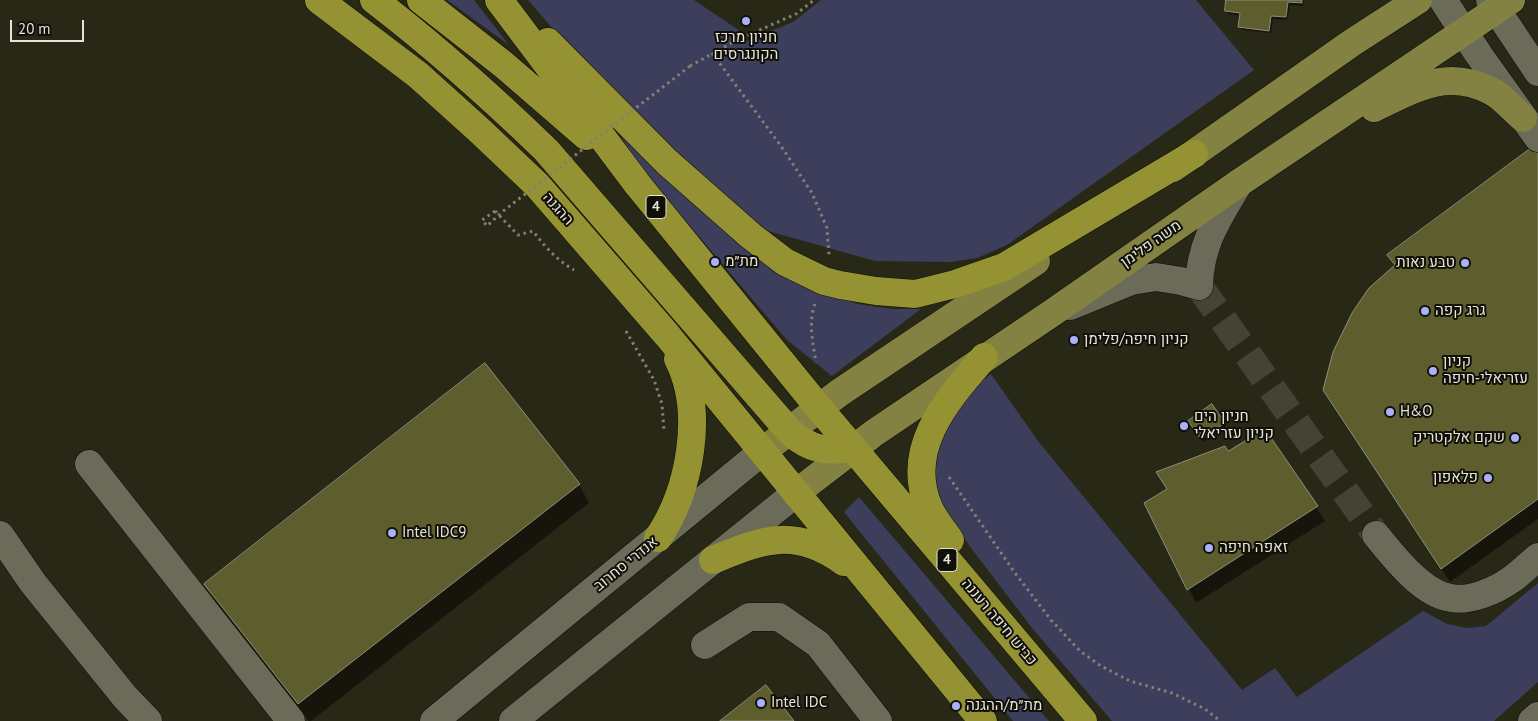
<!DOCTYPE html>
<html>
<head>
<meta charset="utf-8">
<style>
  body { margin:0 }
  #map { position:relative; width:1538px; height:721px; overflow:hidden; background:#282817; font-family:"PT Sans",sans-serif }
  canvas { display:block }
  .scale { position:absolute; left:10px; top:20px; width:74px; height:22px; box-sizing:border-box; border:2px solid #e4e4d9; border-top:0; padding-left:6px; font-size:15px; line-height:18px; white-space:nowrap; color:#e4e4d9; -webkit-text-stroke:4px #101009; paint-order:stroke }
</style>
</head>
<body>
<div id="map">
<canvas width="1538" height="721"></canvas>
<div class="scale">20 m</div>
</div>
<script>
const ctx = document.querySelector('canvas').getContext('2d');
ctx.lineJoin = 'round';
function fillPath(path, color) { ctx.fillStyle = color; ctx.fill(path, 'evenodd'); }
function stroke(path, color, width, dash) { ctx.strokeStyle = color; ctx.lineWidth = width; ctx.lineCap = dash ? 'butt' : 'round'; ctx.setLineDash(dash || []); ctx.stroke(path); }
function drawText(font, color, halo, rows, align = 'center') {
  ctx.font = font + ' "PT Sans",Heebo,sans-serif'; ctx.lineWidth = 4; ctx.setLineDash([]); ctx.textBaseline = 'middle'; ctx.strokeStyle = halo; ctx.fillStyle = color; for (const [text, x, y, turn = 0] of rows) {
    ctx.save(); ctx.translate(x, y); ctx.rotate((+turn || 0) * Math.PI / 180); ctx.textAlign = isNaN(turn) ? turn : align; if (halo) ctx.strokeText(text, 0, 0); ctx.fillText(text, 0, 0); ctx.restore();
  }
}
fillPath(new Path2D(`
  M 447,0 L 474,0 L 509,45 Z
  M 528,0 L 694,0 L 740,31 L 746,41 L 793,22 L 821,0 L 1196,0 L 1254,70 L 1007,245 L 977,258 L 951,262 L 875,261 L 768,231 L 723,198 L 565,43 Z
  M 607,115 L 754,254 L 801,285 L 858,304 L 893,309 L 921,309 L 832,376 L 787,340 L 660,191 L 632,154 Z
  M 991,374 L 1038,441 L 1242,690 L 1275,668 L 1297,697 L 1423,611 L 1447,624 L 1468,628 L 1486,626 L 1538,583 L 1538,682 L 1494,721 L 1112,721 L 1032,628 L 971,548 L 941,502 L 930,458 L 965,393 Z
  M 859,497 L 1037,707 L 1049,721 L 1013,721 L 844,512 Z`), '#3c3e5c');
fillPath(new Path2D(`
  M 1223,0 L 1304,0 L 1303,6 L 1290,5 L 1287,20 L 1273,19 L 1271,33 L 1242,30 L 1240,27 L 1241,16 L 1228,14 L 1226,11 L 1228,0 Z
  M 1538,145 L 1538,519 L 1450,582 L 1333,404 L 1395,266 L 1388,255 Z
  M 1190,421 L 1224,423 L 1226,427 L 1203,442 Z
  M 1265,431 L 1325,521 L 1196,603 L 1146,503 Z
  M 579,484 L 589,503 L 311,721 L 309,721 L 216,603 L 206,584 Z`), '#0007');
const building = new Path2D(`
  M 1226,0 L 1302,0 L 1302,3 L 1288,2 L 1286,17 L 1271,16 L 1269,31 L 1238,27 L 1240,13 L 1225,11 Z
  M 1538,143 L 1538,499 L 1441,569 L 1323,390 L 1333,352 L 1352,313 L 1369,288 L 1395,265 L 1387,255 Z
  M 485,363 L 580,484 L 298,704 L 204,584 Z
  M 1212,404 L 1225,423 L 1201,439 L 1188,421 Z
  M 1265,429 L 1318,506 L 1187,590 L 1144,503 L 1167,489 L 1156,472 L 1225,446 L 1228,451 Z
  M 766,685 L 794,721 L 720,721 Z`);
fillPath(building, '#5d5d2d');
stroke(building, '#8e8f7b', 1);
stroke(new Path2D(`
  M 1199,286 L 1376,535`), '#444434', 28, [28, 14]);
const minor = new Path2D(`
  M 1443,0 L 1479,55 L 1538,138
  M 1490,0 L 1538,72
  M 1070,306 L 1131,281 L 1156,277 L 1181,281 L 1199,286 C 1200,244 1218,218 1239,183
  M 89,464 L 291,721
  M 0,535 L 33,583 L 125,697 L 148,721
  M 1376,535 C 1393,556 1422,594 1451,598 C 1470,602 1497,590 1512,579 C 1521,573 1529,564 1538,557
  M 705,645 L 749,617 L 779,617 L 818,644 L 878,721
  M 434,721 L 763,451
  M 513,721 L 796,493
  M 1532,721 L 1538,716`);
const major = new Path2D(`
  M 1374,108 C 1414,89 1446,68 1491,91 C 1503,97 1513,110 1523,118
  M 1173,168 L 1353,42 L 1418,0
  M 763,451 L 839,393 L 1036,261
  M 796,493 L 874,433 L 1052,313 L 1239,183 L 1511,0`);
const highway = new Path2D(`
  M 319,0 L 418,75 L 479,130 L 537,185 L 667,335 L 983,721
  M 374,0 C 434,46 491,97 546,150 L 789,431 C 810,450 826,452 853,448
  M 421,0 L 504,65 L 586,136
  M 499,0 L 638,185 L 819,408 L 1083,721
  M 548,42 L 667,162 L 751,236 L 785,262 L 824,281 L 840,285 L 876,291 L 915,294 L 955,284 L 1004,267 L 1194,154
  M 658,538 C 690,490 705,412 678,359
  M 950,540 C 943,530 934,519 929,508 C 903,448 948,399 984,357
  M 713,560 C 764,539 795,527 844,562`);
stroke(minor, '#111003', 29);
stroke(major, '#111003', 29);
stroke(highway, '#111003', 29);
stroke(new Path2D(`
  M 712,53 L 781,146 L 812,193 L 827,228 L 829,255
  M 690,66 L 737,40 L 796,14 L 814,0
  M 495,211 L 518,235 L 533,231 C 545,247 557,260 574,270
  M 815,304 C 808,321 813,345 816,362
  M 626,331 L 654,380 L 662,404 L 664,431
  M 949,477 L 1015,573 L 1051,620 L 1080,651 L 1101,666 L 1130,681 L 1172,693 L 1205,709 L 1220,721`), '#828274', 3, [2.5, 4]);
stroke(minor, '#6b6b59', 28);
stroke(major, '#848242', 28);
stroke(highway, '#949233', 28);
stroke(new Path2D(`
  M 495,211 L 482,220 L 487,226 L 502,212 L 690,66`), '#828274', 3, [2.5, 4]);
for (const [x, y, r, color] of [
  [746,21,5,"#aab0fb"],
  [715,262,5,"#aab0fb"],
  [1465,263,5,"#aab0fb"],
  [1425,311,5,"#aab0fb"],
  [1074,340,5,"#aab0fb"],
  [1433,371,5,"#aab0fb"],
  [1390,412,5,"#aab0fb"],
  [1184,426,5,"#aab0fb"],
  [1515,438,5,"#aab0fb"],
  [1488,478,5,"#aab0fb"],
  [392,533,5,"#aab0fb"],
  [1209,548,5,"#aab0fb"],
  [761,703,5,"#aab0fb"],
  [956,706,5,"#aab0fb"]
]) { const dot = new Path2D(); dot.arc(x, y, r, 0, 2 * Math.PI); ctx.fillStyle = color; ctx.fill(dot); stroke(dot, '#101009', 2); }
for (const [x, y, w] of [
  [656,207,20],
  [947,560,20]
]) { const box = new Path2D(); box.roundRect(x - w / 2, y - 11.5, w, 23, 4); ctx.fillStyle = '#101009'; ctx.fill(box); stroke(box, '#e4e4d9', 1); }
drawText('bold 14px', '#e4e4d9', null, [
  ["4",656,207],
  ["4",947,560]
]);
drawText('15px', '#e4e4d9', '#101009', [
  ["חניון מרכז",746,38,"center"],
  ["הקונגרסים",746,55,"center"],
  ["מת״מ",725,262],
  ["טבע נאות",1455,263,"right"],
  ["גרג קפה",1435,311],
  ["קניון חיפה/פלימן",1084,340],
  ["קניון",1443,362],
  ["עזריאלי-חיפה",1443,379],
  ["H&O",1400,412],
  ["חניון הים",1194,417],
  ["קניון עזריאלי",1194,434],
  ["שקם אלקטריק",1505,438,"right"],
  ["פלאפון",1478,478,"right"],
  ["Intel IDC9",402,533],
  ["זאפה חיפה",1219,548],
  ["Intel IDC",771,703],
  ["מת״מ/ההגנה",966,706]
], 'left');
drawText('15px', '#e4e4d9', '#101009', [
  ["ההגנה",558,209,48],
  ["משה פלימן",1151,244,-35],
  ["אנדרי סחרוב",626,564,-39],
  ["כביש חיפה רעננה",999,622,50]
]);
</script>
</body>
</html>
